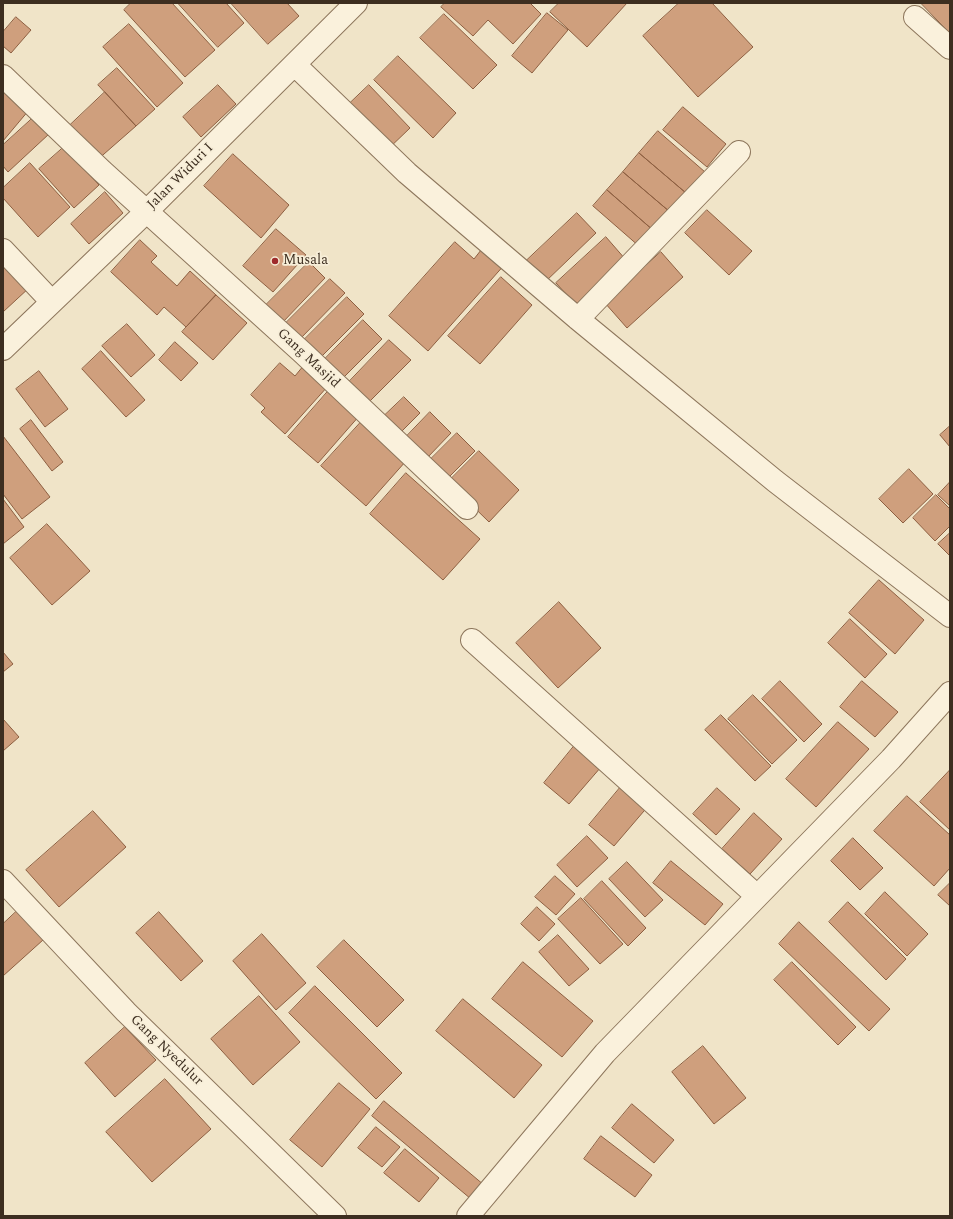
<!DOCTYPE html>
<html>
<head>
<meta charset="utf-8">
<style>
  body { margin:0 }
  #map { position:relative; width:953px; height:1219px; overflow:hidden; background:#f0e4c8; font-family:Spectral,serif }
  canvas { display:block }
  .frame { position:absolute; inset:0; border:4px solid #3d2e20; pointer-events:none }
</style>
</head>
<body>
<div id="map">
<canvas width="953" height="1219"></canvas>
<div class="frame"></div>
</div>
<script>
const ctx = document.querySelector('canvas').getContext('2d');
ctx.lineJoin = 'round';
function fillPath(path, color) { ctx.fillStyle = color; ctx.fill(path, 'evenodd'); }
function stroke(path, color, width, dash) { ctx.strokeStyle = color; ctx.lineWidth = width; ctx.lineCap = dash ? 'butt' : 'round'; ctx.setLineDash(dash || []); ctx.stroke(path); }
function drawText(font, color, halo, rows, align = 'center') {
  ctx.font = font + ' Spectral,serif'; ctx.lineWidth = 3.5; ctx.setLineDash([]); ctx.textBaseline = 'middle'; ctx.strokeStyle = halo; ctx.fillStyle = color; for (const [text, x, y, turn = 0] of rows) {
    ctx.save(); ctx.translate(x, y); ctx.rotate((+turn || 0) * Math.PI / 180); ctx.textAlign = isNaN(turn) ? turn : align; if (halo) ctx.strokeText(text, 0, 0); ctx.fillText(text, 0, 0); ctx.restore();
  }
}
const building = new Path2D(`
  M 131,3 L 172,3 L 215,50 L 185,77 L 124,10 Z
  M 178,3 L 226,3 L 244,23 L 218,47 Z
  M 231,3 L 287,3 L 299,16 L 268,44 Z
  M 445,3 L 530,3 L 541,14 L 513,44 L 488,20 L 473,36 L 441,7 Z
  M 559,3 L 627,3 L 587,47 L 550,12 Z
  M 679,3 L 712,3 L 753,47 L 698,97 L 643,36 Z
  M 921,3 L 950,3 L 950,33 Z
  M 547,13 L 568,30 L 532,73 L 512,56 Z
  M 444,14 L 497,65 L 473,89 L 420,38 Z
  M 16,17 L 31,30 L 11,53 L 3,46 L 3,32 Z
  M 129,24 L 183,83 L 157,107 L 103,47 Z
  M 398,56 L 456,113 L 433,138 L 374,80 Z
  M 117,68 L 155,109 L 136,126 L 98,85 Z
  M 218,85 L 236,104 L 201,137 L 183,117 Z
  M 369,85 L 410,128 L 386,151 L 345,108 Z
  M 3,88 L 29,110 L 3,141 Z
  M 105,92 L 136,126 L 96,161 L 66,129 Z
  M 683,107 L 726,144 L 707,167 L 663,130 Z
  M 34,117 L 49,134 L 8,172 L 3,166 L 3,145 Z
  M 658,131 L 705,172 L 686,193 L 639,153 Z
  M 64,147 L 99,185 L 74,208 L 39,169 Z
  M 639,153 L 686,193 L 670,212 L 623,172 Z
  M 233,154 L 289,205 L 261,238 L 204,186 Z
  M 30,163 L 70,207 L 38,237 L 3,198 L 3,188 Z
  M 623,172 L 670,212 L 654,231 L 607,190 Z
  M 607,190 L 654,231 L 640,247 L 593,206 Z
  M 105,192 L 123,213 L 89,244 L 71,224 Z
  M 707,210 L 752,251 L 729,275 L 685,233 Z
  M 577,213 L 596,233 L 544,283 L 524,263 Z
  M 276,229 L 306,255 L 273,292 L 243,266 Z
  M 606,237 L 626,260 L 576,305 L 556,283 Z
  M 140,240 L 157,256 L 151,262 L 177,286 L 190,271 L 216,295 L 186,327 L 164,307 L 157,315 L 111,272 Z
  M 455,242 L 474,259 L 485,245 L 506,263 L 428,351 L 389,316 Z
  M 661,252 L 683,277 L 627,328 L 605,303 Z
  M 3,258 L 30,287 L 3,312 Z
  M 309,262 L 325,278 L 282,323 L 265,306 Z
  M 501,277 L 532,305 L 480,364 L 448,336 Z
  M 330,279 L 345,293 L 299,340 L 284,325 Z
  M 216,295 L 247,323 L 213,360 L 182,332 Z
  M 347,297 L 364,314 L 321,357 L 304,340 Z
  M 363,320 L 382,339 L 343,378 L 324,360 Z
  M 127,324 L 155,355 L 131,377 L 102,346 Z
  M 389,340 L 411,360 L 367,404 L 347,384 Z
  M 175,342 L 198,363 L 181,381 L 159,360 Z
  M 101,351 L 145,400 L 126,417 L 82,369 Z
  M 280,363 L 295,376 L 304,365 L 328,386 L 285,434 L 261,412 L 265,408 L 251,395 Z
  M 39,371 L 68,409 L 45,427 L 16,389 Z
  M 330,389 L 360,415 L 318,463 L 288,437 Z
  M 404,397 L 420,413 L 400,433 L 383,417 Z
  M 430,412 L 451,433 L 427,458 L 406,437 Z
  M 31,420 L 63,462 L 52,471 L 20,429 Z
  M 362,421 L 406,461 L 366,506 L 321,466 Z
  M 950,426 L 950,447 L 940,435 Z
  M 457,433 L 475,451 L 446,480 L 428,462 Z
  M 3,436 L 50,497 L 22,519 L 3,494 Z
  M 479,451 L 519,490 L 489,522 L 448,482 Z
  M 909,469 L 933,494 L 903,523 L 879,499 Z
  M 406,473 L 480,539 L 443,580 L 370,514 Z
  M 950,482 L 950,506 L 938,495 Z
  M 936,495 L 950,509 L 950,526 L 935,541 L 913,518 Z
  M 3,499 L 24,527 L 3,544 Z
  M 47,524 L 90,571 L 52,605 L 10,558 Z
  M 950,533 L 950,556 L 938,544 Z
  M 879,580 L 924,620 L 895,654 L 849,613 Z
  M 559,602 L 601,648 L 558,688 L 516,643 Z
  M 850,619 L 887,654 L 865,678 L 828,643 Z
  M 3,652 L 13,664 L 3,672 Z
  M 780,681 L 822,724 L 804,742 L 762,699 Z
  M 862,681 L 898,712 L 875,737 L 840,707 Z
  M 753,695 L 797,740 L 772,764 L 728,719 Z
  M 721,715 L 771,766 L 755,781 L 705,730 Z
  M 3,719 L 19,737 L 3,751 Z
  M 838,722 L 869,749 L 816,807 L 786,779 Z
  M 575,745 L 601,767 L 569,804 L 544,783 Z
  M 950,770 L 950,830 L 920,802 Z
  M 624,783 L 650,804 L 614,846 L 589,825 Z
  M 717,788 L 740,809 L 716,835 L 693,814 Z
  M 907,796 L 950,835 L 950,868 L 934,886 L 874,831 Z
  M 93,811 L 126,847 L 59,907 L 26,870 Z
  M 754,813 L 782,839 L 750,874 L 722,849 Z
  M 587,836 L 608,858 L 577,887 L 557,865 Z
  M 853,838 L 883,868 L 860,890 L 831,861 Z
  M 671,861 L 723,904 L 705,925 L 653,883 Z
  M 627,862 L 663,900 L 645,917 L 609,879 Z
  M 555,876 L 575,894 L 556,915 L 535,897 Z
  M 602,881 L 646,928 L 628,946 L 584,899 Z
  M 950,883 L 950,906 L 938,895 Z
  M 885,892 L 928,934 L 907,956 L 865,914 Z
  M 581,898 L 623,944 L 600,964 L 558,919 Z
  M 848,902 L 906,959 L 886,980 L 829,922 Z
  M 537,907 L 555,924 L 539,941 L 521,924 Z
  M 17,911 L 43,940 L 3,976 L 3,924 Z
  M 159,912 L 203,961 L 181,981 L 136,933 Z
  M 799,922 L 890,1009 L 869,1031 L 779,944 Z
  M 262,934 L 306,983 L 276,1010 L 233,961 Z
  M 558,935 L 589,969 L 569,986 L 539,952 Z
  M 344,940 L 404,1000 L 377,1027 L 317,967 Z
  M 523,962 L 593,1021 L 562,1057 L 492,999 Z
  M 792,962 L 856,1027 L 838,1045 L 774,980 Z
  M 315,986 L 402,1073 L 376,1099 L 289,1013 Z
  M 259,996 L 300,1042 L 253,1085 L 211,1039 Z
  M 463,999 L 542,1065 L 514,1098 L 436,1031 Z
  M 125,1027 L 156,1060 L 115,1097 L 85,1063 Z
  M 703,1046 L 746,1098 L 714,1124 L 672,1072 Z
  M 165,1079 L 211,1129 L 152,1182 L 106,1132 Z
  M 339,1083 L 370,1109 L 322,1167 L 290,1140 Z
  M 384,1101 L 484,1185 L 471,1199 L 372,1116 Z
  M 632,1104 L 674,1140 L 654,1163 L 612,1128 Z
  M 376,1127 L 400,1147 L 382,1167 L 358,1148 Z
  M 601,1136 L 652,1175 L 635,1197 L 584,1159 Z
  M 405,1149 L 439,1178 L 419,1202 L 384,1173 Z`);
fillPath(building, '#cf9f7d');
stroke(building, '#8d5f41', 1);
const minor = new Path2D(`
  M 915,17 L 950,48
  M 295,65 L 407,173 L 578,319 L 775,481 L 950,616
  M 3,76 L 102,171 L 303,353 L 467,508
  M 3,250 L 52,302
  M 578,319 L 739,152
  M 3,349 L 147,211 L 356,3
  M 472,640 L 757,896
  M 3,881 L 126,1012 L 335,1216
  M 468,1216 L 605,1053 L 891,759 L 950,693`);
stroke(minor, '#8d765c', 24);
stroke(minor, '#faf1dc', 22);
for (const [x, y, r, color] of [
  [275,261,4,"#9e2a2b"]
]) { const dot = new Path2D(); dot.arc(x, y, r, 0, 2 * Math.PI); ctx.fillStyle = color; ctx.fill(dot); stroke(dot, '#f7eed8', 1.5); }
drawText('14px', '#3d2e20', '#f7eed8', [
  ["Jalan Widuri I",181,177,-45],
  ["Gang Masjid",308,359,43],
  ["Gang Nyedulur",166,1051,44]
]);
drawText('14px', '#3d2e20', '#f7eed8', [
  ["Musala",283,261]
], 'left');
</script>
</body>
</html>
